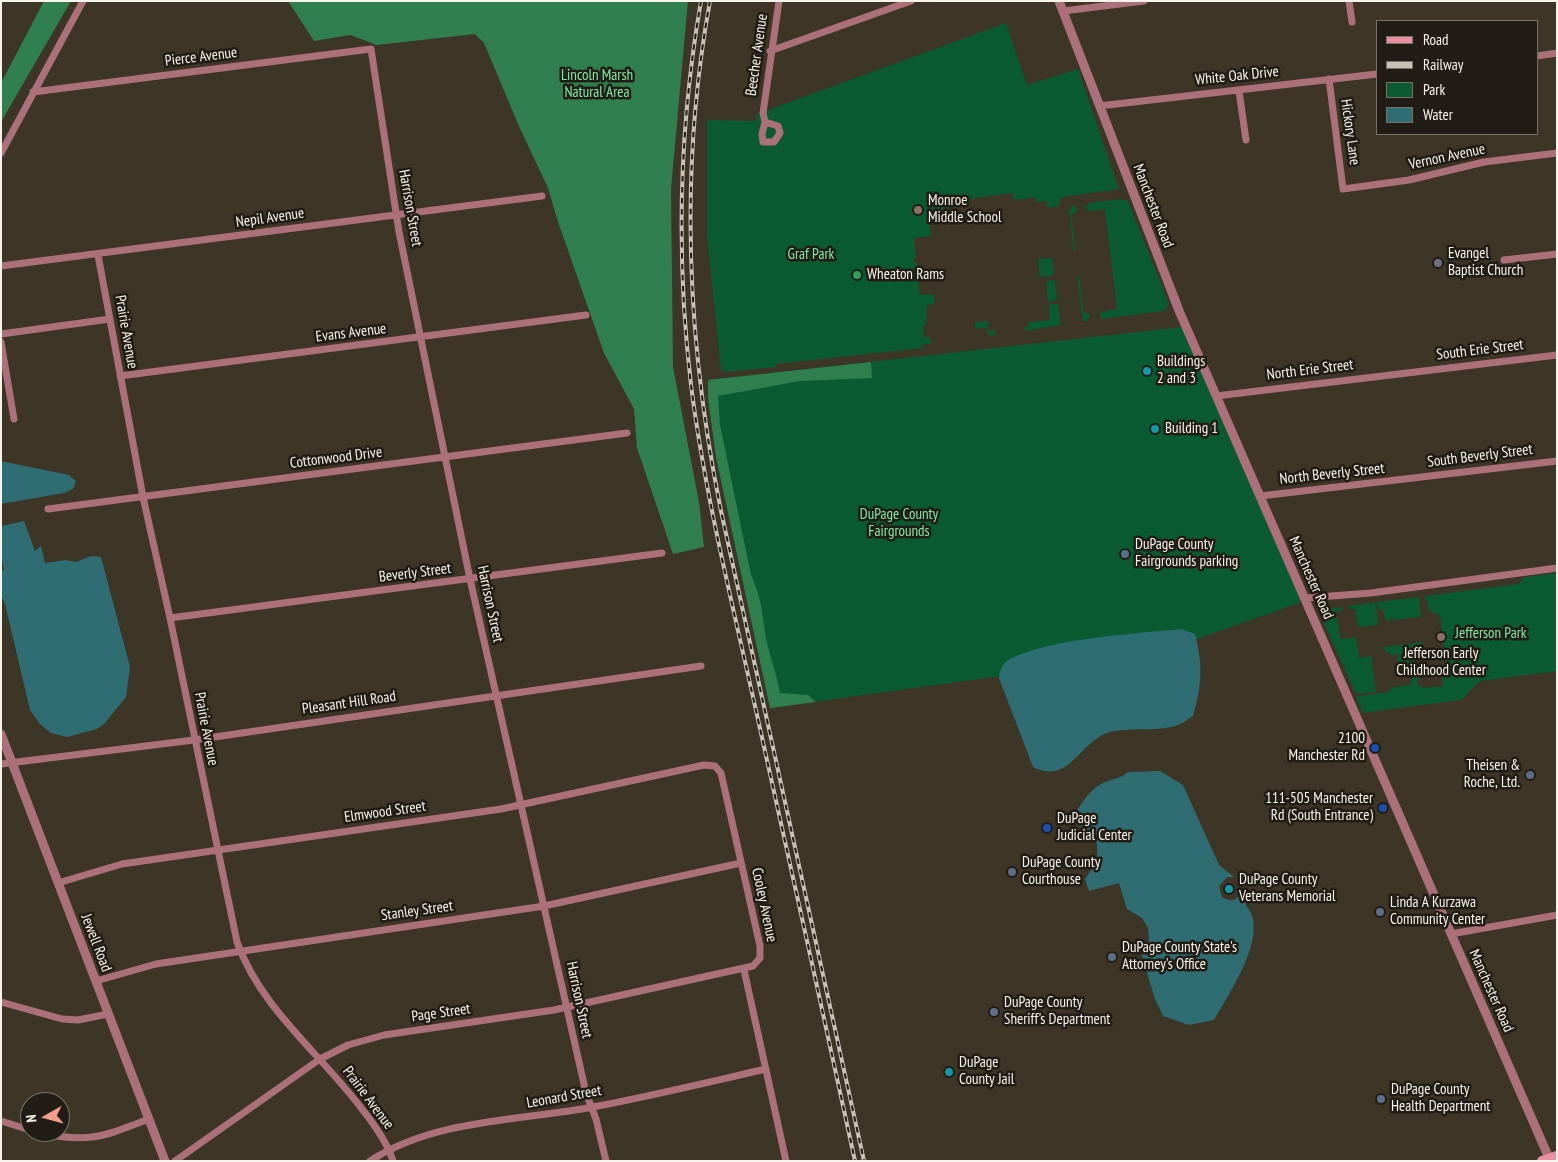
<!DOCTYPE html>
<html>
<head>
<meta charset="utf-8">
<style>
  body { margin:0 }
  #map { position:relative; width:1558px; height:1162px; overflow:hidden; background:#3d3526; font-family:"PT Sans Narrow",sans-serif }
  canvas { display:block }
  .frame { position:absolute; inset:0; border:2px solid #f9f4eb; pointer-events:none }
  .legend { position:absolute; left:1376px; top:20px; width:162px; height:115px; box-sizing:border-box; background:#211d16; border:1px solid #77736b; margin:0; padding:6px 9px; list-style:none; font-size:15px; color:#f9f4eb }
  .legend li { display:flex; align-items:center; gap:10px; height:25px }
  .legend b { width:25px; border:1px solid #77736b }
  .north { position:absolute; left:20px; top:1092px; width:50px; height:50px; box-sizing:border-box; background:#211d16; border:1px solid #77736b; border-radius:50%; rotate:263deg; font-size:14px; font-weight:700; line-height:20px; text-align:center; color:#f9f4eb }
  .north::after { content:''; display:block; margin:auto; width:18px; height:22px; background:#f49e89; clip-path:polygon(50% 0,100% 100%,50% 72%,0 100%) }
</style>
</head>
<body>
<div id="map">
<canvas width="1558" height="1162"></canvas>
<div class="frame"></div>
<ul class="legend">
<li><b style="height:6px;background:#ec8fa0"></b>Road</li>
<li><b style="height:6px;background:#c8c2b7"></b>Railway</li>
<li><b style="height:14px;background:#0a5b31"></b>Park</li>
<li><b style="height:14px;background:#2e6e73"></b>Water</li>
</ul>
<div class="north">N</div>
</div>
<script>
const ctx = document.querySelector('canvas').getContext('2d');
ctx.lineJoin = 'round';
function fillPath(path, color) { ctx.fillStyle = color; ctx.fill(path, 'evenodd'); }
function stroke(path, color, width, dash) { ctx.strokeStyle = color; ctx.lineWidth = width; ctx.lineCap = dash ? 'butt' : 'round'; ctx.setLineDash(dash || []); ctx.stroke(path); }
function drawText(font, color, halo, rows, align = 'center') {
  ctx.font = font + ' "PT Sans Narrow",sans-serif'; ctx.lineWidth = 5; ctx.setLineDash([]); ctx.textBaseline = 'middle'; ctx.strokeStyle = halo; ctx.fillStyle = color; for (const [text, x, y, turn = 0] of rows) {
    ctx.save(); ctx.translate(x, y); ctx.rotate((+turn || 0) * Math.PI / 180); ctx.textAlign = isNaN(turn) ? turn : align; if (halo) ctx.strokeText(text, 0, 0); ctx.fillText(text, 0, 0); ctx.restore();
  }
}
fillPath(new Path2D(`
  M 1006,23 L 1027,85 L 1078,69 L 1119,189 L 1063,197 L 1060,199 L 1059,206 L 1048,208 L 1046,201 L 1036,202 L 1035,197 L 1014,200 L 1012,193 L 976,198 L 972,200 L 972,204 L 971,193 L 969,205 L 929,211 L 931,236 L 914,238 L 916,257 L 913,260 L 913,262 L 917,262 L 920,295 L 934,294 L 935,303 L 927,305 L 926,325 L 923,326 L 924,337 L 930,337 L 931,344 L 922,344 L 923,348 L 776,364 L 776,367 L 725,372 L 721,370 L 707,235 L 707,120 L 756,121 L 757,114 Z
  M 1121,199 L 1128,201 L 1169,304 L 1164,311 L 1101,319 L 1100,312 L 1117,309 L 1105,209 L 1087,211 L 1086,207 L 1089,203 Z
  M 1073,205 L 1076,206 L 1077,212 L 1071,214 L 1076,251 L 1074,251 L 1069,211 Z
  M 1052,258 L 1054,275 L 1040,277 L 1038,259 Z
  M 1077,276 L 1079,276 L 1084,313 L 1090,314 L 1088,321 L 1083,321 Z
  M 1055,280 L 1057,300 L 1048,302 L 1046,281 Z
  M 1049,304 L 1058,304 L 1061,325 L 1024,331 L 1024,328 L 1029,326 L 1029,322 L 1050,320 Z
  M 987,321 L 989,331 L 995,331 L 995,335 L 988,336 L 987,328 L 975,329 L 975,322 Z
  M 1182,327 L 1302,602 L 1197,639 L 1008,675 L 770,708 L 716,457 L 708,398 L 708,380 Z
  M 1557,573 L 1557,671 L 1480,681 L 1461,700 L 1362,713 L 1356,696 L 1390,692 L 1390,688 L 1410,685 L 1413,674 L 1417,673 L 1419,678 L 1417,684 L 1424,688 L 1443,686 L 1442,678 L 1447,675 L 1440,615 L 1430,612 L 1425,596 L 1518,584 L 1525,577 Z
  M 1419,597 L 1421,617 L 1393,620 L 1393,617 L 1390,618 L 1390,621 L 1386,621 L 1382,609 L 1378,609 L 1377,602 Z
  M 1375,602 L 1378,625 L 1358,627 L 1355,609 L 1350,609 L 1349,606 Z
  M 1342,607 L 1342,610 L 1336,612 L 1340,639 L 1356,637 L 1359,658 L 1371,656 L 1376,692 L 1356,694 L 1318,610 Z
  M 1423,642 L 1415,654 L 1415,666 L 1412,665 L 1408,654 L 1390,655 L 1389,652 L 1385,652 L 1384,647 Z
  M 1406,654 L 1409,656 L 1411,664 L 1415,667 L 1416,670 L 1408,671 L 1407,661 L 1397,662 L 1397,656 Z`), '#0a5b31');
fillPath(new Path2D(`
  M 44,1 L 71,1 L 1,122 L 1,83 Z
  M 288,1 L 688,1 L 671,189 L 673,367 L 699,502 L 704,547 L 673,554 L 637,448 L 634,409 L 604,353 L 558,222 L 548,188 L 518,124 L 484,43 L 475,34 L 377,45 L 350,35 L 314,41 Z
  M 871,362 L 872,378 L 800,381 L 718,396 L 720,425 L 751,575 C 763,601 762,617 767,643 C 771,660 777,676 780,693 L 808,695 L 816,702 L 770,708 L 716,457 L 708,398 L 708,380 Z`), '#2f7f4f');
fillPath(new Path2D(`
  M 1,461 L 69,475 L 76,481 L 73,489 L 64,493 L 1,504 Z
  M 24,521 L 35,551 L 41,546 L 45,563 L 66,560 L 76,562 L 91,556 L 101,557 L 130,667 L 126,697 L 104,724 L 97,729 L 67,737 L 51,733 L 40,724 L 30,710 L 5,604 L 1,595 L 1,571 L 4,570 L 1,555 L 1,526 Z
  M 1181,629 L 1195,634 C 1203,665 1202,685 1193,716 C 1189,718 1185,722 1180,724 C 1160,733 1129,726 1107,733 C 1078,744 1069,785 1033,767 L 999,678 C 1000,670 1002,663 1010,659 C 1051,638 1134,634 1181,629 Z
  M 1160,771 L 1183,785 L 1219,865 L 1234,877 L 1227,877 L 1219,886 L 1222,897 L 1228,900 L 1234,900 L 1241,895 L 1246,899 L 1246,906 C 1271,932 1229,994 1214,1020 L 1189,1025 L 1163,1016 L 1155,999 L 1142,956 L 1149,940 L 1148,928 L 1142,918 L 1127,909 L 1119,883 L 1089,891 L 1085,879 C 1105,854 1102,832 1070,822 C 1079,808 1088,790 1103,783 C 1113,778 1121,779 1128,772 Z`), '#2e6e73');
stroke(new Path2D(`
  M 1349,1 L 1352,22
  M 1063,11 L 1144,1
  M 770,51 L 911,1
  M 1537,56 L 1557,53
  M 1329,79 L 1343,189 L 1409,180 L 1484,162 L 1557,153
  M 1239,91 L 1246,140
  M 33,92 L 371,49 L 399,232 L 470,579 L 586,1093 L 596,1119 L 606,1161
  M 1099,106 L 1377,74
  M 765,122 L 762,134 L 763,142 L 774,142 L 780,133 L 778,126 L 765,122 L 763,113 L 779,1
  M 1,153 L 83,1
  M 98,255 L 143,497 L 170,618 L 237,942 C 261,1009 320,1053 362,1109 C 374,1124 387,1142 393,1161
  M 1504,260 L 1557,254
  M 1,266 L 542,196
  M 1,334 L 110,319
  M 1,342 L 14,419
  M 120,376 L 586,315
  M 1216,396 L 1557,355
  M 1260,496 L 1557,461
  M 48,509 L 627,433
  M 1305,598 L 1371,593 L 1557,568
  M 170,618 L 662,553
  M 1,764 L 194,740 L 701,666
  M 58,883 L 122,864 L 501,809 L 704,765 L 715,766 L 721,773 L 760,946 L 760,958 L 753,966 L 554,1010 L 384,1035 L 348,1045 L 320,1059 L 175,1161
  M 1451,934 L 1557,915
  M 744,970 L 786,1161
  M 96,981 L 156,964 L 544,906 L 741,863
  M 1,1002 L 62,1019 L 78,1020 L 108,1014
  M 1,1121 L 30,1130
  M 37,1132 C 88,1144 102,1137 149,1119
  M 370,1161 C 435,1119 519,1121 593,1107 C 651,1096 709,1082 766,1069`), '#ab707a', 7);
stroke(new Path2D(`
  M 1059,1 L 1180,313 L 1549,1158
  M 1,734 L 165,1161`), '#ab707a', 9);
stroke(new Path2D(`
  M 1542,1161 L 1557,1156`), '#ec8fa0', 10);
const rail = new Path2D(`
  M 701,1 C 679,127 676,258 691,385 C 705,496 733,606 757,715 C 790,864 823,1012 855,1161
  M 710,1 C 679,170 687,343 721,511 L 864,1161`);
stroke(rail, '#c8c2b7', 4);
stroke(rail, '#211d16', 2, [5.5]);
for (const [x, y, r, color] of [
  [918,210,5,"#8d6e63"],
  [1438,263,5,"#6b7280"],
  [857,275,5,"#2e9e5b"],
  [1147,371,5,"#0f9aa8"],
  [1155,429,5,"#0f9aa8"],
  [1125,554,5,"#5c6f8a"],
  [1441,637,5,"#8d6e63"],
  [1375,748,5,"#1a4fb4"],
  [1530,775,5,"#5c6f8a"],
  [1383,808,5,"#1a4fb4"],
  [1047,828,5,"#1a4fb4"],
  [1012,872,5,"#5c6f8a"],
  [1229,889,5,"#0f9aa8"],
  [1380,912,5,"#5c6f8a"],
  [1112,957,5,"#5c6f8a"],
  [994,1012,5,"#5c6f8a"],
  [949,1072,5,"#0f9aa8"],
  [1381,1099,5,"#5c6f8a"]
]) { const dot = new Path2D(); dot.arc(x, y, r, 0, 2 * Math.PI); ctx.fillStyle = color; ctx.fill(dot); stroke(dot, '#211d16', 2); }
drawText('15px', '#f9f4eb', '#211d16', [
  ["Beecher Avenue",757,55,-82],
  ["Pierce Avenue",201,57,-7],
  ["White Oak Drive",1237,76,-6],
  ["Hickory Lane",1350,132,82],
  ["Vernon Avenue",1447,157,-12],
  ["Manchester Road",1153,206,69],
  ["Harrison Street",410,208,80],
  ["Nepil Avenue",270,218,-8],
  ["Prairie Avenue",126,332,80],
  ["Evans Avenue",351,333,-7],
  ["South Erie Street",1480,350,-7],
  ["North Erie Street",1310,370,-7],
  ["South Beverly Street",1480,456,-7],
  ["Cottonwood Drive",336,458,-7],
  ["North Beverly Street",1332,474,-6],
  ["Beverly Street",415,573,-7],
  ["Manchester Road",1311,578,66],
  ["Harrison Street",490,604,78],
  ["Pleasant Hill Road",349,703,-8],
  ["Prairie Avenue",206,729,79],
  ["Elmwood Street",385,812,-8],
  ["Cooley Avenue",764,905,78],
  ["Stanley Street",417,911,-8],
  ["Jewell Road",96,943,69],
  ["Manchester Road",1491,991,66],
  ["Harrison Street",579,1000,78],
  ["Page Street",441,1013,-8],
  ["Leonard Street",564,1097,-10],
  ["Prairie Avenue",368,1098,53]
]);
drawText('15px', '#80e9a5', '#211d16', [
  ["Lincoln Marsh",597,76],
  ["Natural Area",597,93],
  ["Graf Park",811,255],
  ["DuPage County",899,515],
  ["Fairgrounds",899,532],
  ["Jefferson Park",1491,634]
]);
drawText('15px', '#f9f4eb', '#211d16', [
  ["Monroe",928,201],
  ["Middle School",928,218],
  ["Evangel",1448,254],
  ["Baptist Church",1448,271],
  ["Wheaton Rams",867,275],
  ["Buildings",1157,362],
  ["2 and 3",1157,379],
  ["Building 1",1165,429],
  ["DuPage County",1135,545],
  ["Fairgrounds parking",1135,562],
  ["Jefferson Early",1441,654,"center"],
  ["Childhood Center",1441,671,"center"],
  ["2100",1365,739,"right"],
  ["Manchester Rd",1365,756,"right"],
  ["Theisen &",1520,766,"right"],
  ["Roche, Ltd.",1520,783,"right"],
  ["111-505 Manchester",1373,799,"right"],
  ["Rd (South Entrance)",1373,816,"right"],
  ["DuPage",1057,819],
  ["Judicial Center",1057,836],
  ["DuPage County",1022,863],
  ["Courthouse",1022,880],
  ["DuPage County",1239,880],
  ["Veterans Memorial",1239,897],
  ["Linda A Kurzawa",1390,903],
  ["Community Center",1390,920],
  ["DuPage County State's",1122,948],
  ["Attorney's Office",1122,965],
  ["DuPage County",1004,1003],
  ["Sheriff's Department",1004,1020],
  ["DuPage",959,1063],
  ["County Jail",959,1080],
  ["DuPage County",1391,1090],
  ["Health Department",1391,1107]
], 'left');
</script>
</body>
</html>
